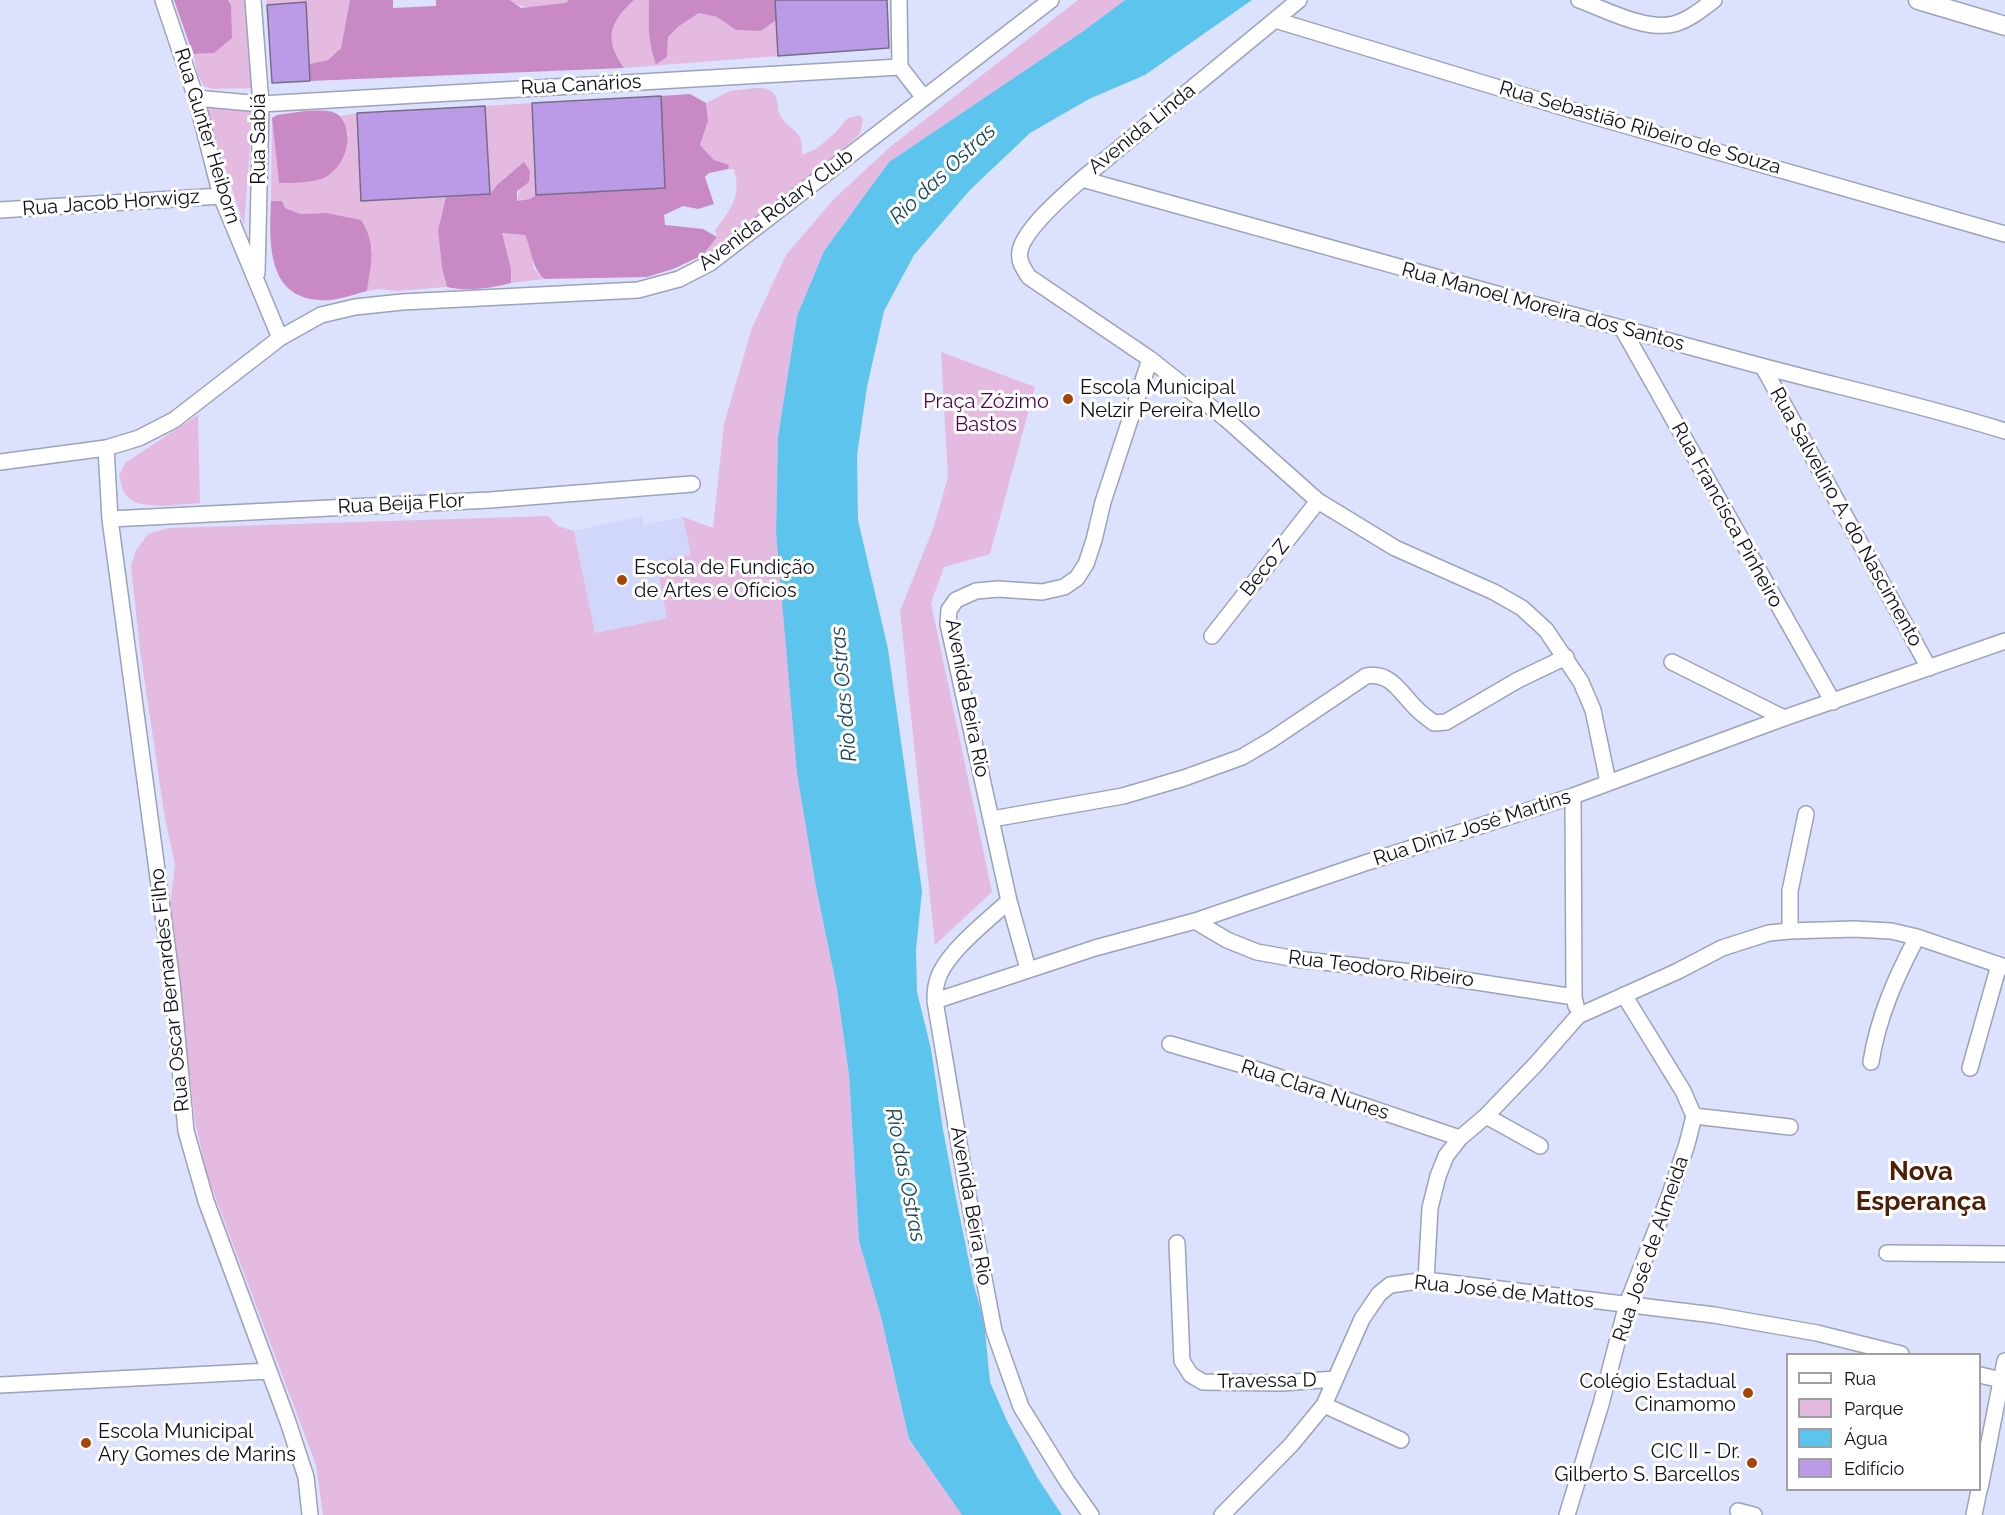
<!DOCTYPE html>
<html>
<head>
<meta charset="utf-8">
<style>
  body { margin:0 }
  #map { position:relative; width:2005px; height:1515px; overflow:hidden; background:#dce2fe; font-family:Raleway,sans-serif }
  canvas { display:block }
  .legend { position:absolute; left:1786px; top:1353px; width:195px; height:138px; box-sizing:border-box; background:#fff; border:2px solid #9e9fa3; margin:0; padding:8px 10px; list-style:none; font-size:18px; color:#0d0e18 }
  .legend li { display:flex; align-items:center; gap:12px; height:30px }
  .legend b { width:30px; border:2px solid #9e9fa3 }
</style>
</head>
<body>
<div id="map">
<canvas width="2005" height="1515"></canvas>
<ul class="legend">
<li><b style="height:8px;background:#fff"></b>Rua</li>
<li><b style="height:16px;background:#e4bae1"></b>Parque</li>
<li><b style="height:16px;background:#5dc5ed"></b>Água</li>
<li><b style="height:16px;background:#bb9be7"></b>Edifício</li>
</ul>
</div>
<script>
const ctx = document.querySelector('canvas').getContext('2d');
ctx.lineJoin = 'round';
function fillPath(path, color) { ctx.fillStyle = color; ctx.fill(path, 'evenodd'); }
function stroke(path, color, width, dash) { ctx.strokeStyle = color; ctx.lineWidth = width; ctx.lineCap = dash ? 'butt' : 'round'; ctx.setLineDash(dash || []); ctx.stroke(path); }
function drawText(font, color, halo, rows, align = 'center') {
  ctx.font = font + ' Raleway,sans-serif'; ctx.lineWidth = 6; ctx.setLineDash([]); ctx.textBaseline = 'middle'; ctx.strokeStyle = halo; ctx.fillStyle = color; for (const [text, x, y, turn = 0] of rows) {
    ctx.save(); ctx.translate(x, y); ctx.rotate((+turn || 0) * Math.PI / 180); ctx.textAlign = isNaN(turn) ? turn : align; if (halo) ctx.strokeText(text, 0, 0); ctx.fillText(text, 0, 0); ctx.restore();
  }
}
fillPath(new Path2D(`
  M 642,516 L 644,525 L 683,517 L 691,555 L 656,563 L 667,618 L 595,633 L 574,531 Z`), '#d1d7fb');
fillPath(new Path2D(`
  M 228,0 L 246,0 L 253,88 L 212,89 L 204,86 L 198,75 L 193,54 L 214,53 L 231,5 Z
  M 266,0 L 350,0 L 341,48 L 328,60 L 309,64 L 306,2 L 267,5 Z
  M 510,0 L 569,0 L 565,3 C 544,6 528,13 510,0 Z
  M 634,0 L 649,0 L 648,22 L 667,57 L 668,37 L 679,26 L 699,13 L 717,17 L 736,30 L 761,31 L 776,20 L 778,56 L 624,68 C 604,39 609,23 634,0 Z
  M 1078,0 L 1125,0 L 1082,32 L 889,162 L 824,251 L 797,316 L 778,437 L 776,532 L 791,691 L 816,887 L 837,989 L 849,1075 L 859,1241 L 881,1317 L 909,1439 L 962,1515 L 323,1515 L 316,1465 L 207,1175 L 195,1121 L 170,906 L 175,865 L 165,819 L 140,650 L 131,566 L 136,550 L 148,534 L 168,528 L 548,516 L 558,526 L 574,531 L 595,633 L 667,618 L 656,562 L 691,555 L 683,517 L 713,528 L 724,424 L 752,328 L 786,255 L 833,200 L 890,147 Z
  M 755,88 C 762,88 768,87 773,93 C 780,99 776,108 780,115 C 790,134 803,125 802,155 L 816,149 L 835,133 L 848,118 L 860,115 L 863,119 L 860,134 C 811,178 758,220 703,255 L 717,237 L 715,230 C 731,209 742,196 734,169 L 728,169 L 728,165 L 714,160 L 700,145 L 708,121 L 706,103 L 730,91 Z
  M 532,103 L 536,195 L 530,199 L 517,201 L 524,163 L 497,185 L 490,194 L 485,106 Z
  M 205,106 L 253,109 L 244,226 Z
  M 357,113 L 361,201 L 446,197 L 438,230 L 442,268 L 447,287 L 397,291 L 380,289 L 367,291 L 372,247 L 326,213 L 301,214 L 285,208 L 282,201 L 271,201 L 272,118 L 279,183 L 349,135 L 340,116 Z
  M 501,233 L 525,235 L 531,249 L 534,269 L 544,279 L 511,283 L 511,269 Z
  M 941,352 L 1035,387 L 990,554 L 944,567 L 931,603 L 992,892 L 935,945 L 900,611 L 934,526 L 948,477 Z
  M 198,415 L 200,503 C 182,504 138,512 126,495 C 122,490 121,482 119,476 L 125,463 Z`), '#e4bae1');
fillPath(new Path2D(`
  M 174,0 L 228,0 L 231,5 L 232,38 L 214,53 L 193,54 Z
  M 350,0 L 393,0 L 393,8 L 436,6 L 436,0 L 510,0 L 521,8 L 565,3 L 569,0 L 634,0 C 609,23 604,39 624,68 L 310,81 L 309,64 L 328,60 L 341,48 Z
  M 649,0 L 775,0 L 776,20 L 761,31 L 736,30 L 717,17 L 699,13 L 679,26 L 668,37 L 667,57 L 656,64 C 648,43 648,22 649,0 Z
  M 690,94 L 706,103 L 708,121 L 700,145 L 714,160 L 729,165 L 728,169 L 709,173 L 705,177 L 714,204 L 698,209 L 683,206 L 664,215 L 665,225 L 703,229 L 717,237 L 703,255 L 673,269 L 647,277 L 544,279 C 530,264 533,253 525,235 L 502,233 L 511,269 L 511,283 C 490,288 469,292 447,287 L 442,268 L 438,230 L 446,197 L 490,194 L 497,185 L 524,162 L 530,171 L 529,182 L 517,191 L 517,201 L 530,199 L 536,195 L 665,188 L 661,96 Z
  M 305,111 C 315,111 329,109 337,114 C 342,117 343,121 345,125 C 353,144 341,172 321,179 C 308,183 293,183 279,183 L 272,118 L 277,115 Z
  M 271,201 L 282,201 L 285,208 L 301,214 L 326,213 L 361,220 C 377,245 371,263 367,291 C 355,294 342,299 330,300 C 267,304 269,246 271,201 Z`), '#c989c5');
fillPath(new Path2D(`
  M 1125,0 L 1252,0 L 1145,75 L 1089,99 L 1030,133 L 970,190 L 914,255 L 884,311 L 867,387 L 857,455 L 858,520 L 888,649 L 922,891 L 916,950 L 917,992 L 931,1049 L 943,1130 L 957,1203 L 974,1286 L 984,1321 L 990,1382 L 1007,1421 L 1037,1477 L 1062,1515 L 962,1515 L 909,1439 L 881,1317 L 859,1241 L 849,1075 L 837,989 L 816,887 L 797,773 L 776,532 L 778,437 L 797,316 L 824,251 L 889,162 L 1082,32 Z`), '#5dc5ed');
const building = new Path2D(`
  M 775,0 L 887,0 L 889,48 L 778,56 Z
  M 306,2 L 310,81 L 272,83 L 267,5 Z
  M 661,96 L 665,188 L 536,195 L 532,103 Z
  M 485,106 L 490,194 L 361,201 L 357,113 Z`);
fillPath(building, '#bb9be7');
stroke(building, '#766d85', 1.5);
const minor = new Path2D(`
  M 163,0 L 196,98 L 221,196 L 280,338
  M 253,0 L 261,104 L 257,273
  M 899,0 L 900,67 L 924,98
  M 1299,0 L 1082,179 C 1065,194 1024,229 1020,251 C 1018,262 1024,269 1029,277 L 1150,359 L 1226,419 L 1318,501 L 1395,548 L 1494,592 L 1522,608 L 1546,630 L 1581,682 L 1593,710 L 1608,782
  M 1579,0 C 1607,10 1645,31 1674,24 C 1689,20 1702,9 1714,0
  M 1275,20 L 1575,111 L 2005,234
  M 196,98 L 261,104 L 900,67
  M 1082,179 C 1299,240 1517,300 1735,359 C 1825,384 1916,403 2005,431
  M 0,210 L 221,196
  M 1622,328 L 1833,702
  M 1763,367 L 1929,668
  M 106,448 L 110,519 L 172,982 L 186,1131 L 206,1201 L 288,1422 L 306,1477 L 310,1515
  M 0,462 L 106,448 L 139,438 L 174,420 L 280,338 L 321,315 L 355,307 L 402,302 L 638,290 L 679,279 L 710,263 L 1051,0
  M 110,519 L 490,500 L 692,484
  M 1212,636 L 1318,501
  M 1672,662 L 1784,718
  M 1573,796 L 1574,997 L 1576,1006
  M 992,819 L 1123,796 L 1184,778 L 1242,757 L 1271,740 L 1366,676 C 1392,671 1402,696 1419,711 C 1423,715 1429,719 1434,723 L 1446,722 L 1518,680 L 1566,657
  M 1009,901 L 1028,969
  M 1195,921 L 1227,940 L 1257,952 L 1296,959 L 1412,972 L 1574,997
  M 1790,931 L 1790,891 L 1806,814
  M 935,1001 L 1095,948 L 1195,921 L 1365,863 L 1573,796 L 1784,718 L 2005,641
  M 1170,1044 L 1246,1066 L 1460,1138
  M 1871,1062 C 1878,1017 1896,977 1917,937
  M 1970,1068 L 1999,965
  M 1486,1116 L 1540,1146
  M 1694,1116 L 1790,1127
  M 1177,1243 L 1182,1361 L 1191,1375 L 1203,1382 L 1282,1383 L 1335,1379
  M 1887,1253 L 2005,1254
  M 1426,1280 L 1430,1208 L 1438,1176 L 1446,1156 L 1460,1138 L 1486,1116 L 1536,1064 L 1578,1016 L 1678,971 L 1722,948 L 1769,933 L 1790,931 L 1854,929 L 1891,931 L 1917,937 L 2005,967
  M 1980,1375 L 2005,1381
  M 0,1385 L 269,1371
  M 1324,1405 L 1401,1440
  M 1980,1488 L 2005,1361
  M 1738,1511 L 1754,1515
  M 1091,1515 L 1067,1481 L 1021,1407 L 994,1331 L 965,1179 L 935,1001 C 935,994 935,988 937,982 C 943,955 988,920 1009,901 L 948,624 L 949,610 L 956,600 L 976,591 L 998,589 L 1042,592 L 1064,587 L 1077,578 L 1086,564 L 1094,540 L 1103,502 L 1150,359
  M 1222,1515 L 1291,1445 L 1324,1405 L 1362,1319 L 1379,1294 L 1390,1285 L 1426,1280 L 1714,1315 L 1817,1333 L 1901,1354
  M 1567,1515 L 1601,1404 L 1627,1304 L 1670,1194 L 1687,1144 L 1694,1116 L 1683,1091 L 1624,995
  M 1974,1515 L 1979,1490`);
const tertiary = new Path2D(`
  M 1918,0 L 2005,26`);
stroke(minor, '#9ca1bc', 18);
stroke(tertiary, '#9ca1bc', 21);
stroke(minor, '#fff', 15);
stroke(tertiary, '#fff', 18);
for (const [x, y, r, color] of [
  [1068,399,6,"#a74506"],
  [622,580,6,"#a74506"],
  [1748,1393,6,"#a74506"],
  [86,1443,6,"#a74506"],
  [1752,1463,6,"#a74506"]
]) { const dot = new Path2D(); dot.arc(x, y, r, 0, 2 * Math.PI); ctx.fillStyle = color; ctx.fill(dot); stroke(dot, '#fff', 2); }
drawText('20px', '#0d0e18', '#fff', [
  ["Rua Canários",581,85,-3],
  ["Rua Sebastião Ribeiro de Souza",1640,128,16],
  ["Avenida Linda",1142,129,-39],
  ["Rua Gunter Heiborn",207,136,73],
  ["Rua Sabiá",259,139,-90],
  ["Rua Jacob Horwigz",111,203,-4],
  ["Avenida Rotary Club",776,210,-37],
  ["Rua Manoel Moreira dos Santos",1543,307,15],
  ["Rua Beija Flor",401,504,-3],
  ["Rua Francisca Pinheiro",1727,515,61],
  ["Rua Salvelino A. do Nascimento",1846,517,61],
  ["Beco Z",1265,568,-52],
  ["Avenida Beira Rio",967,698,79],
  ["Rua Diniz José Martins",1472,828,-18],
  ["Rua Teodoro Ribeiro",1381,969,7],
  ["Rua Oscar Bernardes Filho",170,990,-96],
  ["Rua Clara Nunes",1315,1090,18],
  ["Avenida Beira Rio",971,1206,80],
  ["Rua José de Almeida",1651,1249,-71],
  ["Rua José de Mattos",1504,1292,6],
  ["Travessa D",1267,1381,-1]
]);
drawText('20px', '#0d0e18', '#fff', [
  ["Escola Municipal",1080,388],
  ["Nelzir Pereira Mello",1080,411],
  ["Escola de Fundição",634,568],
  ["de Artes e Ofícios",634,591],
  ["Colégio Estadual",1736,1382,"right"],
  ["Cinamomo",1736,1405,"right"],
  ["Escola Municipal",98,1432],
  ["Ary Gomes de Marins",98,1455],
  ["CIC II - Dr.",1740,1452,"right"],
  ["Gilberto S. Barcellos",1740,1475,"right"]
], 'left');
drawText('20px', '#510050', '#fff', [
  ["Praça Zózimo",986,402],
  ["Bastos",986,425]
]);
drawText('italic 21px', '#174556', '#fff', [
  ["Rio das Ostras",943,174,-43],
  ["Rio das Ostras",844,694,-95],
  ["Rio das Ostras",905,1175,79]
]);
drawText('bold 26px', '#4e1f05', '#fff', [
  ["Nova",1921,1172],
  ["Esperança",1921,1202]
]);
</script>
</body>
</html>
